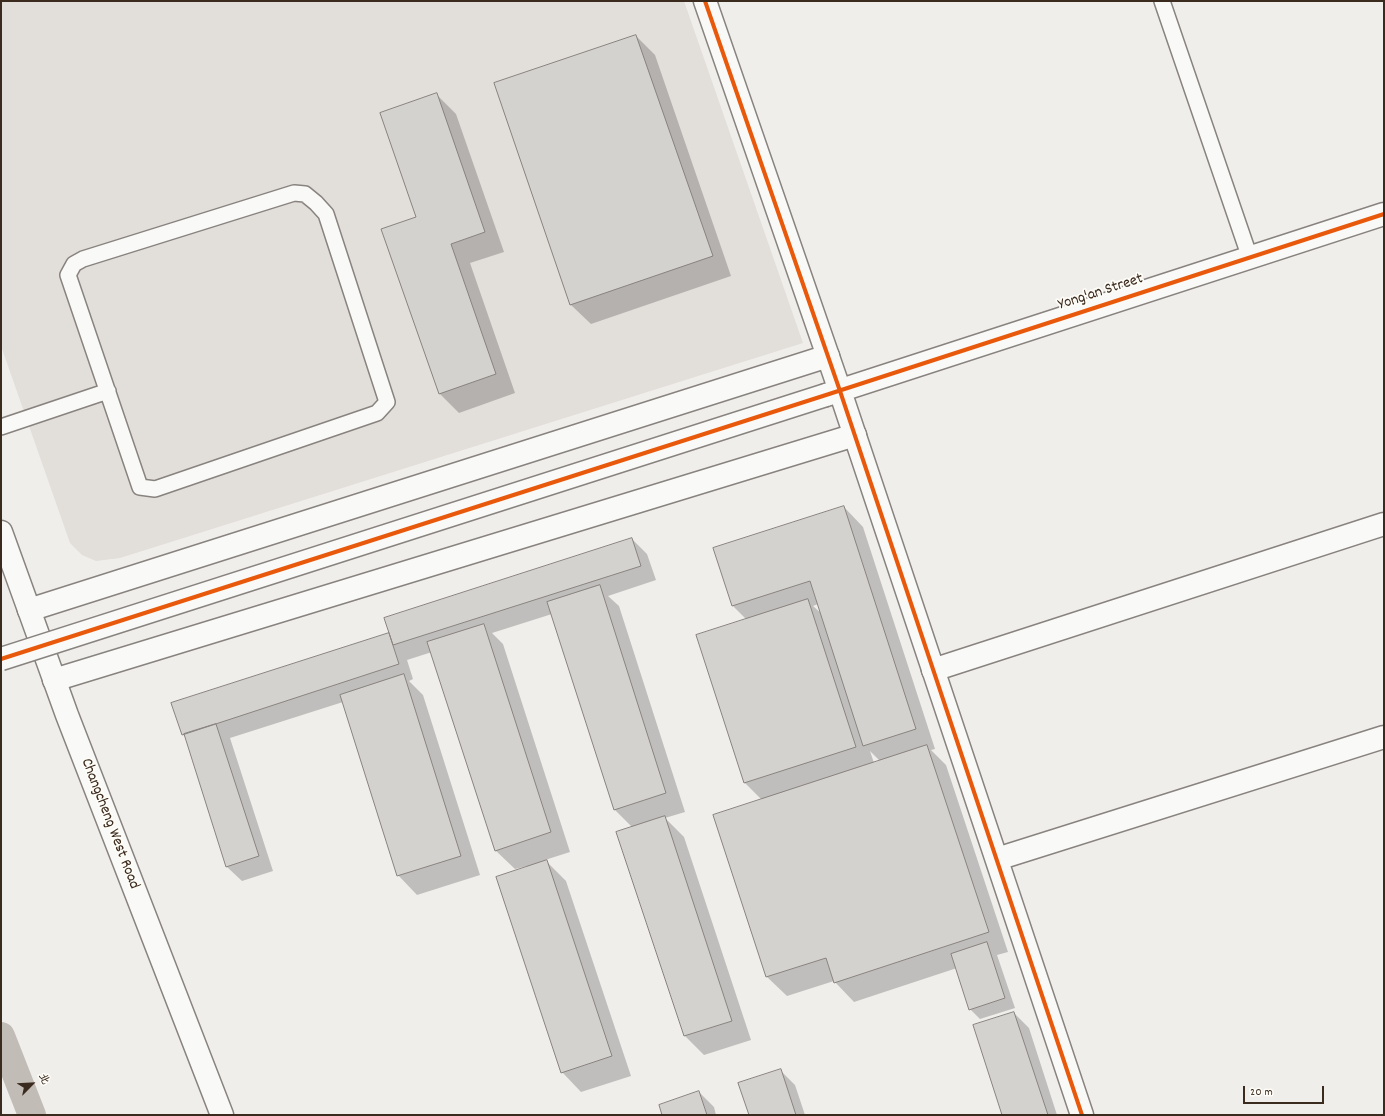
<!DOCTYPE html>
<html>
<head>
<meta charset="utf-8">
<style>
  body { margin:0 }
  #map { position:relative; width:1385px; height:1116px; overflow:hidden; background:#f0eeeb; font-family:Dekko,"LXGW WenKai TC",sans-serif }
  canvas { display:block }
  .frame { position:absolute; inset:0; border:2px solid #3b2a1e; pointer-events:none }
  .north { position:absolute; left:12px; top:1064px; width:40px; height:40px; -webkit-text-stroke:3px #fdfcf7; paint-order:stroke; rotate:66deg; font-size:11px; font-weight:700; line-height:16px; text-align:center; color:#3b2a1e }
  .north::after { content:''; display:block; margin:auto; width:14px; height:18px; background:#3b2a1e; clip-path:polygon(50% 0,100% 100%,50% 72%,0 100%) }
  .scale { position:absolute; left:1243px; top:1086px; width:81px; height:18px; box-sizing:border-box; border:2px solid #3b2a1e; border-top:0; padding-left:5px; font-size:12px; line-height:14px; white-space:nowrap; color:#3b2a1e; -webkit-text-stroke:3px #fdfcf7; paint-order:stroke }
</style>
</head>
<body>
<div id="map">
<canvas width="1385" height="1116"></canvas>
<div class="frame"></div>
<div class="north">北</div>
<div class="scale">20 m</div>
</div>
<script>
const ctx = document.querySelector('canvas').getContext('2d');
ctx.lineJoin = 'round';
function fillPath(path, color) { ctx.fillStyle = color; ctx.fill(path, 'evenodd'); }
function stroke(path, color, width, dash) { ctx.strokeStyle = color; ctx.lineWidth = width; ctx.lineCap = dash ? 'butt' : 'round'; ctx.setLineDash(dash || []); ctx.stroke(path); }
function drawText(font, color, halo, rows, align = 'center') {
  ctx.font = font + ' Dekko,sans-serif'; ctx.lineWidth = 3.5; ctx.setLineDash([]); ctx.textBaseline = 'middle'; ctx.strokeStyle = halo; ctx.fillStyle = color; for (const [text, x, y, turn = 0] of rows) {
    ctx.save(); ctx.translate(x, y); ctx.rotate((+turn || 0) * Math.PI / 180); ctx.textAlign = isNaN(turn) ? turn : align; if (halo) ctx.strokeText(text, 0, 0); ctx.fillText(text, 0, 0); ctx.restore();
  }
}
fillPath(new Path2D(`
  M 1,1 L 684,1 L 803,343 L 120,558 L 96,561 L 82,555 L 70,543 L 1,346 Z`), '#e2deda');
fillPath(new Path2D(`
  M 636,36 L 655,55 L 731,276 L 591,324 L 571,305 L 496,84 Z
  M 437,95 L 456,114 L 504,252 L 470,263 L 515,393 L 459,413 L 440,394 L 417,218 Z
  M 844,507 L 863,527 L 935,749 L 931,750 L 946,765 L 1008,952 L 997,955 L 1015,1008 L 980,1019 L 970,1009 L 957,968 L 854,1002 L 834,981 L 787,996 L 767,977 L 714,816 L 762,800 L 745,783 L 697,635 L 747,620 L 733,606 ZM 818,604 L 822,614 L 813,606 ZM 870,751 L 880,761 L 874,763 Z
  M 632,539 L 647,554 L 656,580 L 608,596 L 619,606 L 685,812 L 665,818 L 684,837 L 751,1040 L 704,1055 L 685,1036 L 618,833 L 633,828 L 614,809 L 552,614 L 492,633 L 503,644 L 570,852 L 545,860 L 566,881 L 631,1076 L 581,1092 L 562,1072 L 527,866 L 515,869 L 495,850 L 432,652 L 407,660 L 413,679 L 409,681 L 423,695 L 480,875 L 417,895 L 398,875 L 343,702 L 230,738 L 273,871 L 242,881 L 227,867 L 186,737 L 182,734 L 172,703 L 390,633 Z
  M 1014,1013 L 1029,1028 L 1057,1115 L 1003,1115 Z
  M 780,1070 L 795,1085 L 805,1115 L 750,1115 Z
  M 699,1092 L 714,1107 L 716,1115 L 663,1115 Z`), '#0003');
stroke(new Path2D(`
  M 1,1036 L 32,1115`), '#c2bcb6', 28);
const building = new Path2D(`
  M 636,35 L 713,256 L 570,305 L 494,83 Z
  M 437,93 L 485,232 L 451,244 L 496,374 L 439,394 L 381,229 L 416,217 L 380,113 Z
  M 844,506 L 916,729 L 863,746 L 810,581 L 732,606 L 713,548 Z
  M 632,538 L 641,566 L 393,645 L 384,618 Z
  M 600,585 L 666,793 L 614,810 L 547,602 Z
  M 808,599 L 856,747 L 744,783 L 696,635 Z
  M 484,624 L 551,832 L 495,851 L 427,642 Z
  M 389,633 L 399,664 L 182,735 L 171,703 Z
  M 404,674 L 461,856 L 397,876 L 340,695 Z
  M 216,724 L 259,856 L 226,867 L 184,734 Z
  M 927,745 L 989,932 L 834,983 L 826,958 L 766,977 L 713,815 Z
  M 665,816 L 732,1021 L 684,1036 L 616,832 Z
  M 547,860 L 612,1056 L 561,1073 L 496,877 Z
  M 987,942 L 1005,998 L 969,1010 L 951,954 Z
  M 1014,1012 L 1048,1115 L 1002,1115 L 973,1025 Z
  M 781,1069 L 796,1115 L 749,1115 L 738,1083 Z
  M 699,1091 L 707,1115 L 662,1115 L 659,1105 Z`);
fillPath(building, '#d4d2cf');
stroke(building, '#88837f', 1);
const service = new Path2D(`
  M 1162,1 L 1250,258
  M 294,193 L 305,194 L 316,203 L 326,214 L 387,402 L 377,413 L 155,489 L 140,487 L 68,275 L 74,264 L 83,259 Z
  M 1,427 L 108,391`);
const minor = new Path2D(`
  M 29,610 L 828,356
  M 933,670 L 1384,524
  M 54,680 L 855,435
  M 997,859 L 1384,737`);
const tertiary = new Path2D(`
  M 705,1 L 840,391 L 1082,1115
  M 826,395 L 1384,214
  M 1,532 L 67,715 L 222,1115`);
stroke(service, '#88837f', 18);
stroke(minor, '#88837f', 25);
stroke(tertiary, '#88837f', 25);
stroke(service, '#f9f9f7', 15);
stroke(minor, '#f9f9f7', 22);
stroke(tertiary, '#f9f9f7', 22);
const tertiaryBridge = new Path2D(`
  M 1,659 L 826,395`);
stroke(tertiaryBridge, '#88837f', 25, []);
stroke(tertiaryBridge, '#f9f9f7', 22);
stroke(new Path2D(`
  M 705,1 L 840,391 L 1082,1115
  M 1,659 L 826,395 L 1384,214`), '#e8590c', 4);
drawText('16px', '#3b2a1e', '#fdfcf7', [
  ["Yong'an Street",1101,293,-18],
  ["Changcheng West Road",109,824,69]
]);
</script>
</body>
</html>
